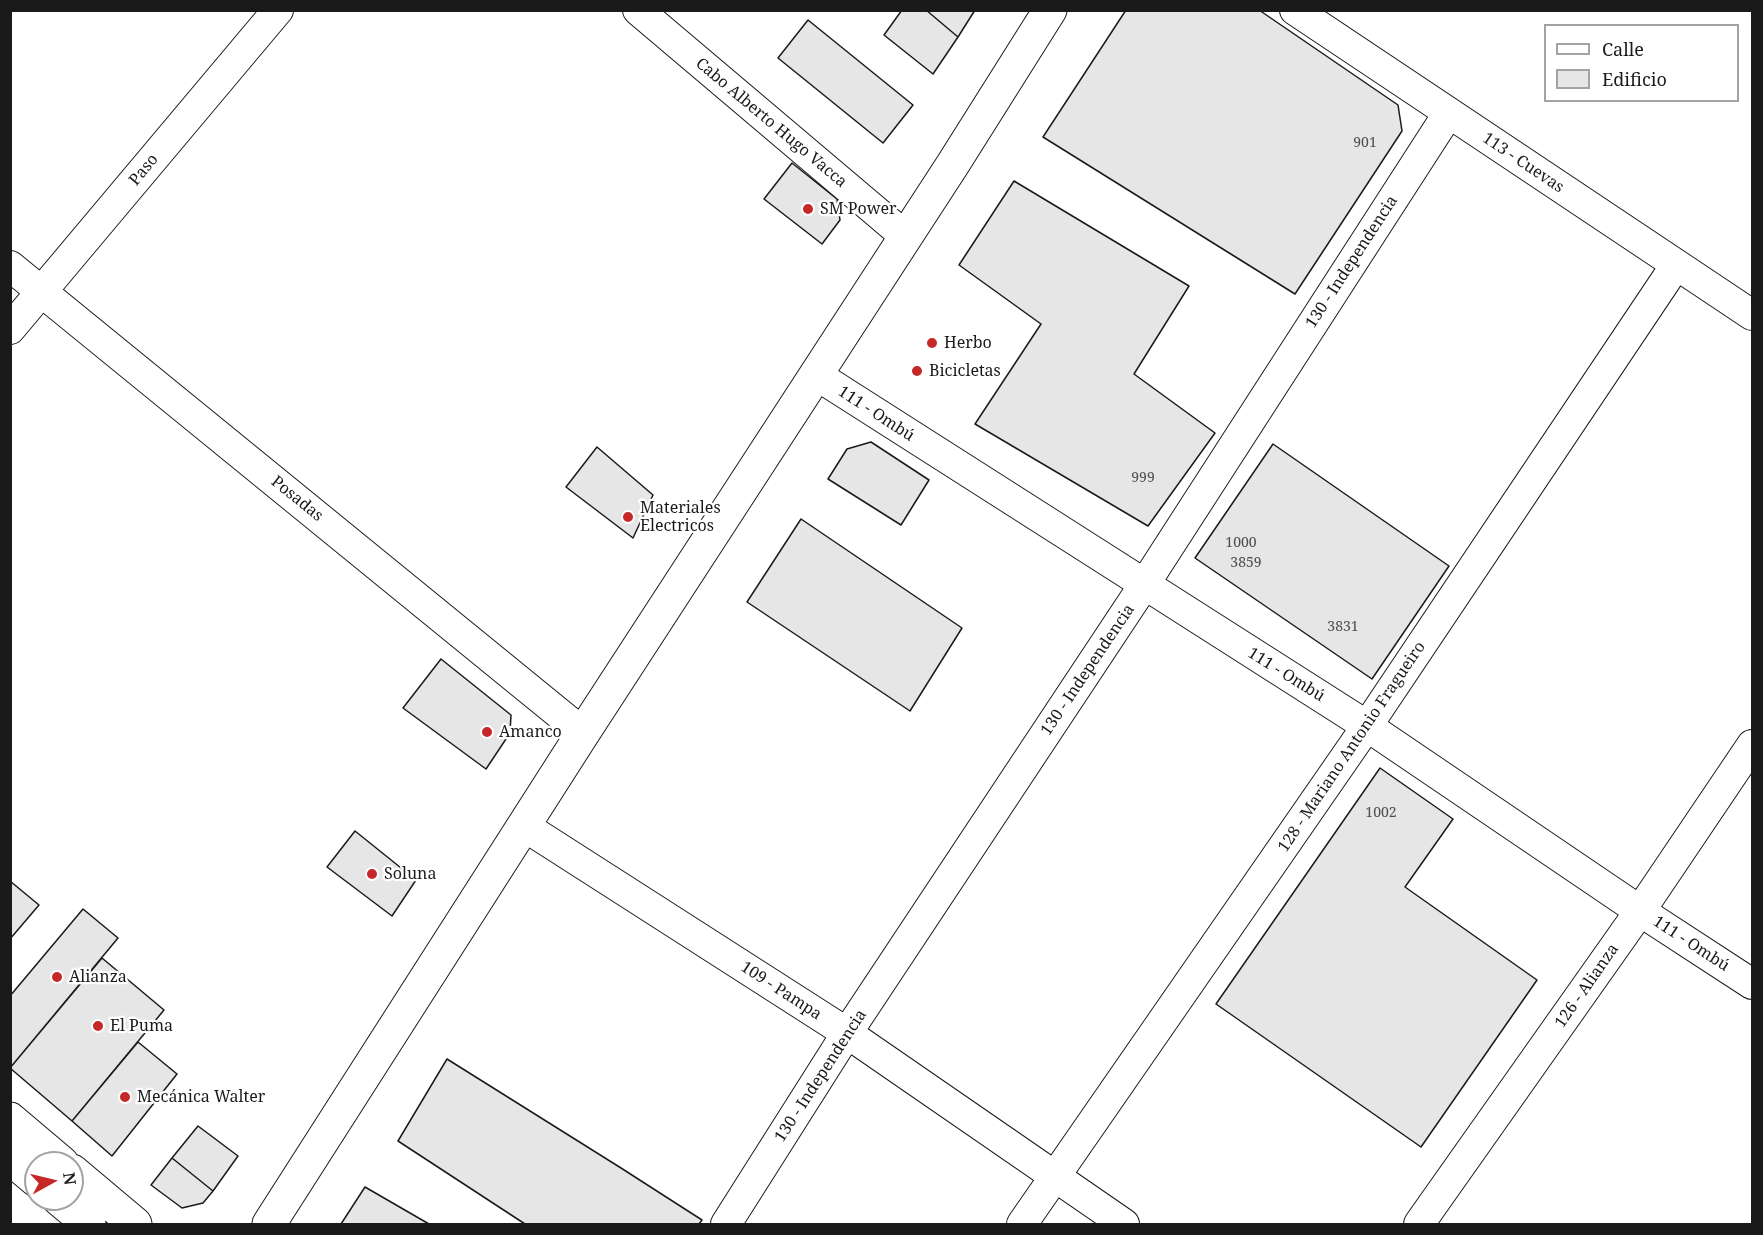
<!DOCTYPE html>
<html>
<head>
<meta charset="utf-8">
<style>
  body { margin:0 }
  #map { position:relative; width:1763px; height:1235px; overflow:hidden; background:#fff; font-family:"Noto Serif",serif }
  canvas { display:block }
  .frame { position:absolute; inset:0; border:12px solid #1a1a1a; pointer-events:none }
  .legend { position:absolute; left:1544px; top:24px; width:195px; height:78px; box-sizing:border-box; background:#fff; border:2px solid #a3a3a3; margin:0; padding:8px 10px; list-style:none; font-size:18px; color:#1a1a1a }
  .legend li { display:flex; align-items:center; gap:12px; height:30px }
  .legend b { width:30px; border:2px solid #a3a3a3 }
  .north { position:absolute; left:24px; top:1151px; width:60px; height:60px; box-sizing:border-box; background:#fff; border:2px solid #a3a3a3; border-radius:50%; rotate:82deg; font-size:16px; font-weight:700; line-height:24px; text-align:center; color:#1a1a1a }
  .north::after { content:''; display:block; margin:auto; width:21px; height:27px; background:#c62828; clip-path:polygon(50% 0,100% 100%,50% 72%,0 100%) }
</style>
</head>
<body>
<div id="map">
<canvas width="1763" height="1235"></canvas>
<div class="frame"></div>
<ul class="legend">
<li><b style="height:8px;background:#fff"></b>Calle</li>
<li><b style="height:16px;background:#e6e6e6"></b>Edificio</li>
</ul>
<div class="north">N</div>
</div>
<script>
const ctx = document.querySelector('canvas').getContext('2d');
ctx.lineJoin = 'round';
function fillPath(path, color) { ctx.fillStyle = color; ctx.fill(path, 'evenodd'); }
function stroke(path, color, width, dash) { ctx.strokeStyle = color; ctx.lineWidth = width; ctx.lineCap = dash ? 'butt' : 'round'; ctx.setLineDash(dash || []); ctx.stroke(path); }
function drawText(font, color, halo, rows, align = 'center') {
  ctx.font = font + ' "Noto Serif",serif'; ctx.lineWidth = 4.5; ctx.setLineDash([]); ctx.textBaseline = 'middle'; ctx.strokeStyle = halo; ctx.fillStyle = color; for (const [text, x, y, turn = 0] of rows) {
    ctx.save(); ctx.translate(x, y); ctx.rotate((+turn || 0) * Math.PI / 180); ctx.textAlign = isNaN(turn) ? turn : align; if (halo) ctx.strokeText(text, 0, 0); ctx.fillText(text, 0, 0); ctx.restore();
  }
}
const building = new Path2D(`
  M 902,10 L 926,10 L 958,37 L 933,74 L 884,35 Z
  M 926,10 L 975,10 L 958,37 Z
  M 1126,10 L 1259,10 L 1398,105 L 1402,131 L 1295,294 L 1043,137 Z
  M 808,20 L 913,105 L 883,143 L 778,58 Z
  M 792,163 L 837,199 L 840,220 L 822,244 L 764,199 Z
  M 1014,181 L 1189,286 L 1134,374 L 1215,433 L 1148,526 L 975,424 L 1041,324 L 959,265 Z
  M 871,442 L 929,480 L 901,525 L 828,479 L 847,449 Z
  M 1273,444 L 1449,566 L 1372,679 L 1195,558 Z
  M 597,447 L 653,495 L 633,538 L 566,487 Z
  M 801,519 L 962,628 L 910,711 L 747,602 Z
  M 441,659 L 511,715 L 510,733 L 486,769 L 403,708 Z
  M 1380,768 L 1453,819 L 1405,887 L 1537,980 L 1421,1147 L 1216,1004 Z
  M 355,831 L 416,880 L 392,916 L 327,867 Z
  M 10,881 L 39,905 L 10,939 Z
  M 83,909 L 118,938 L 10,1068 L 10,996 Z
  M 102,958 L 164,1010 L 72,1121 L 10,1068 Z
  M 138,1042 L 177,1074 L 112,1156 L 72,1121 Z
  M 447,1059 L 621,1168 L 702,1220 L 699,1224 L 525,1224 L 398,1141 Z
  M 198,1126 L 238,1156 L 213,1191 L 172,1158 Z
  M 172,1158 L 213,1191 L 203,1203 L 182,1208 L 151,1185 Z
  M 365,1187 L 429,1224 L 341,1224 Z`);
fillPath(building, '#e6e6e6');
stroke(building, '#1a1a1a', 1.5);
const street = new Path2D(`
  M 638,10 L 905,236
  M 1295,10 L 1752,315
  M 10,266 L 583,733
  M 10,329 L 278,10
  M 815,374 L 1367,726 L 1640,911 L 1752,984
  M 524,826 L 847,1033 L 1124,1224
  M 726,1224 L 847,1033 L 1144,585 L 1448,114
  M 1022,1224 L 1367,726 L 1676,265
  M 1419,1224 L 1640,911 L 1752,745`);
const secondary = new Path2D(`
  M 10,1119 L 62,1163
  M 10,1158 L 36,1180
  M 72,1171 L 135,1224
  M 59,1199 L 89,1224
  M 269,1224 L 583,733 L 953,164 L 1050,10`);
stroke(street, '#1a1a1a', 32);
stroke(secondary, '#1a1a1a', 35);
stroke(street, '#fff', 30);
stroke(secondary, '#fff', 33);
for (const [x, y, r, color] of [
  [808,209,6,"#c62828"],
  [932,343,6,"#c62828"],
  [917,371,6,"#c62828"],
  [628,517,6,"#c62828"],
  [487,732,6,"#c62828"],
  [372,874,6,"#c62828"],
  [57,977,6,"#c62828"],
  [98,1026,6,"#c62828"],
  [125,1097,6,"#c62828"]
]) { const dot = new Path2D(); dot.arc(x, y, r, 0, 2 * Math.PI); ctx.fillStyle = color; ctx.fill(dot); stroke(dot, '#fff', 2); }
drawText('14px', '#4d4d4d', null, [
  ["901",1365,143],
  ["999",1143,478],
  ["1000",1241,543],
  ["3859",1246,563],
  ["3831",1343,627],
  ["1002",1381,813]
]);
drawText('16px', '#1a1a1a', '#fff', [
  ["Cabo Alberto Hugo Vacca",771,123,40],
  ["113 - Cuevas",1523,163,34],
  ["Paso",144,170,-50],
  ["130 - Independencia",1352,262,-57],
  ["111 - Ombú",876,414,33],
  ["Posadas",297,499,39],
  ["130 - Independencia",1088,670,-56],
  ["111 - Ombú",1286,675,32],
  ["128 - Mariano Antonio Fragueiro",1352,747,-56],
  ["111 - Ombú",1691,944,33],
  ["126 - Alianza",1587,986,-55],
  ["109 - Pampa",781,991,33],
  ["130 - Independencia",821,1076,-57]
]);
drawText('16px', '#1a1a1a', '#fff', [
  ["SM Power",820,209],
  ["Herbo",944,343],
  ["Bicicletas",929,371],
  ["Materiales",640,508],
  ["Electricos",640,526],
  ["Amanco",499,732],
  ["Soluna",384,874],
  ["Alianza",69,977],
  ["El Puma",110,1026],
  ["Mecánica Walter",137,1097]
], 'left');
</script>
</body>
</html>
